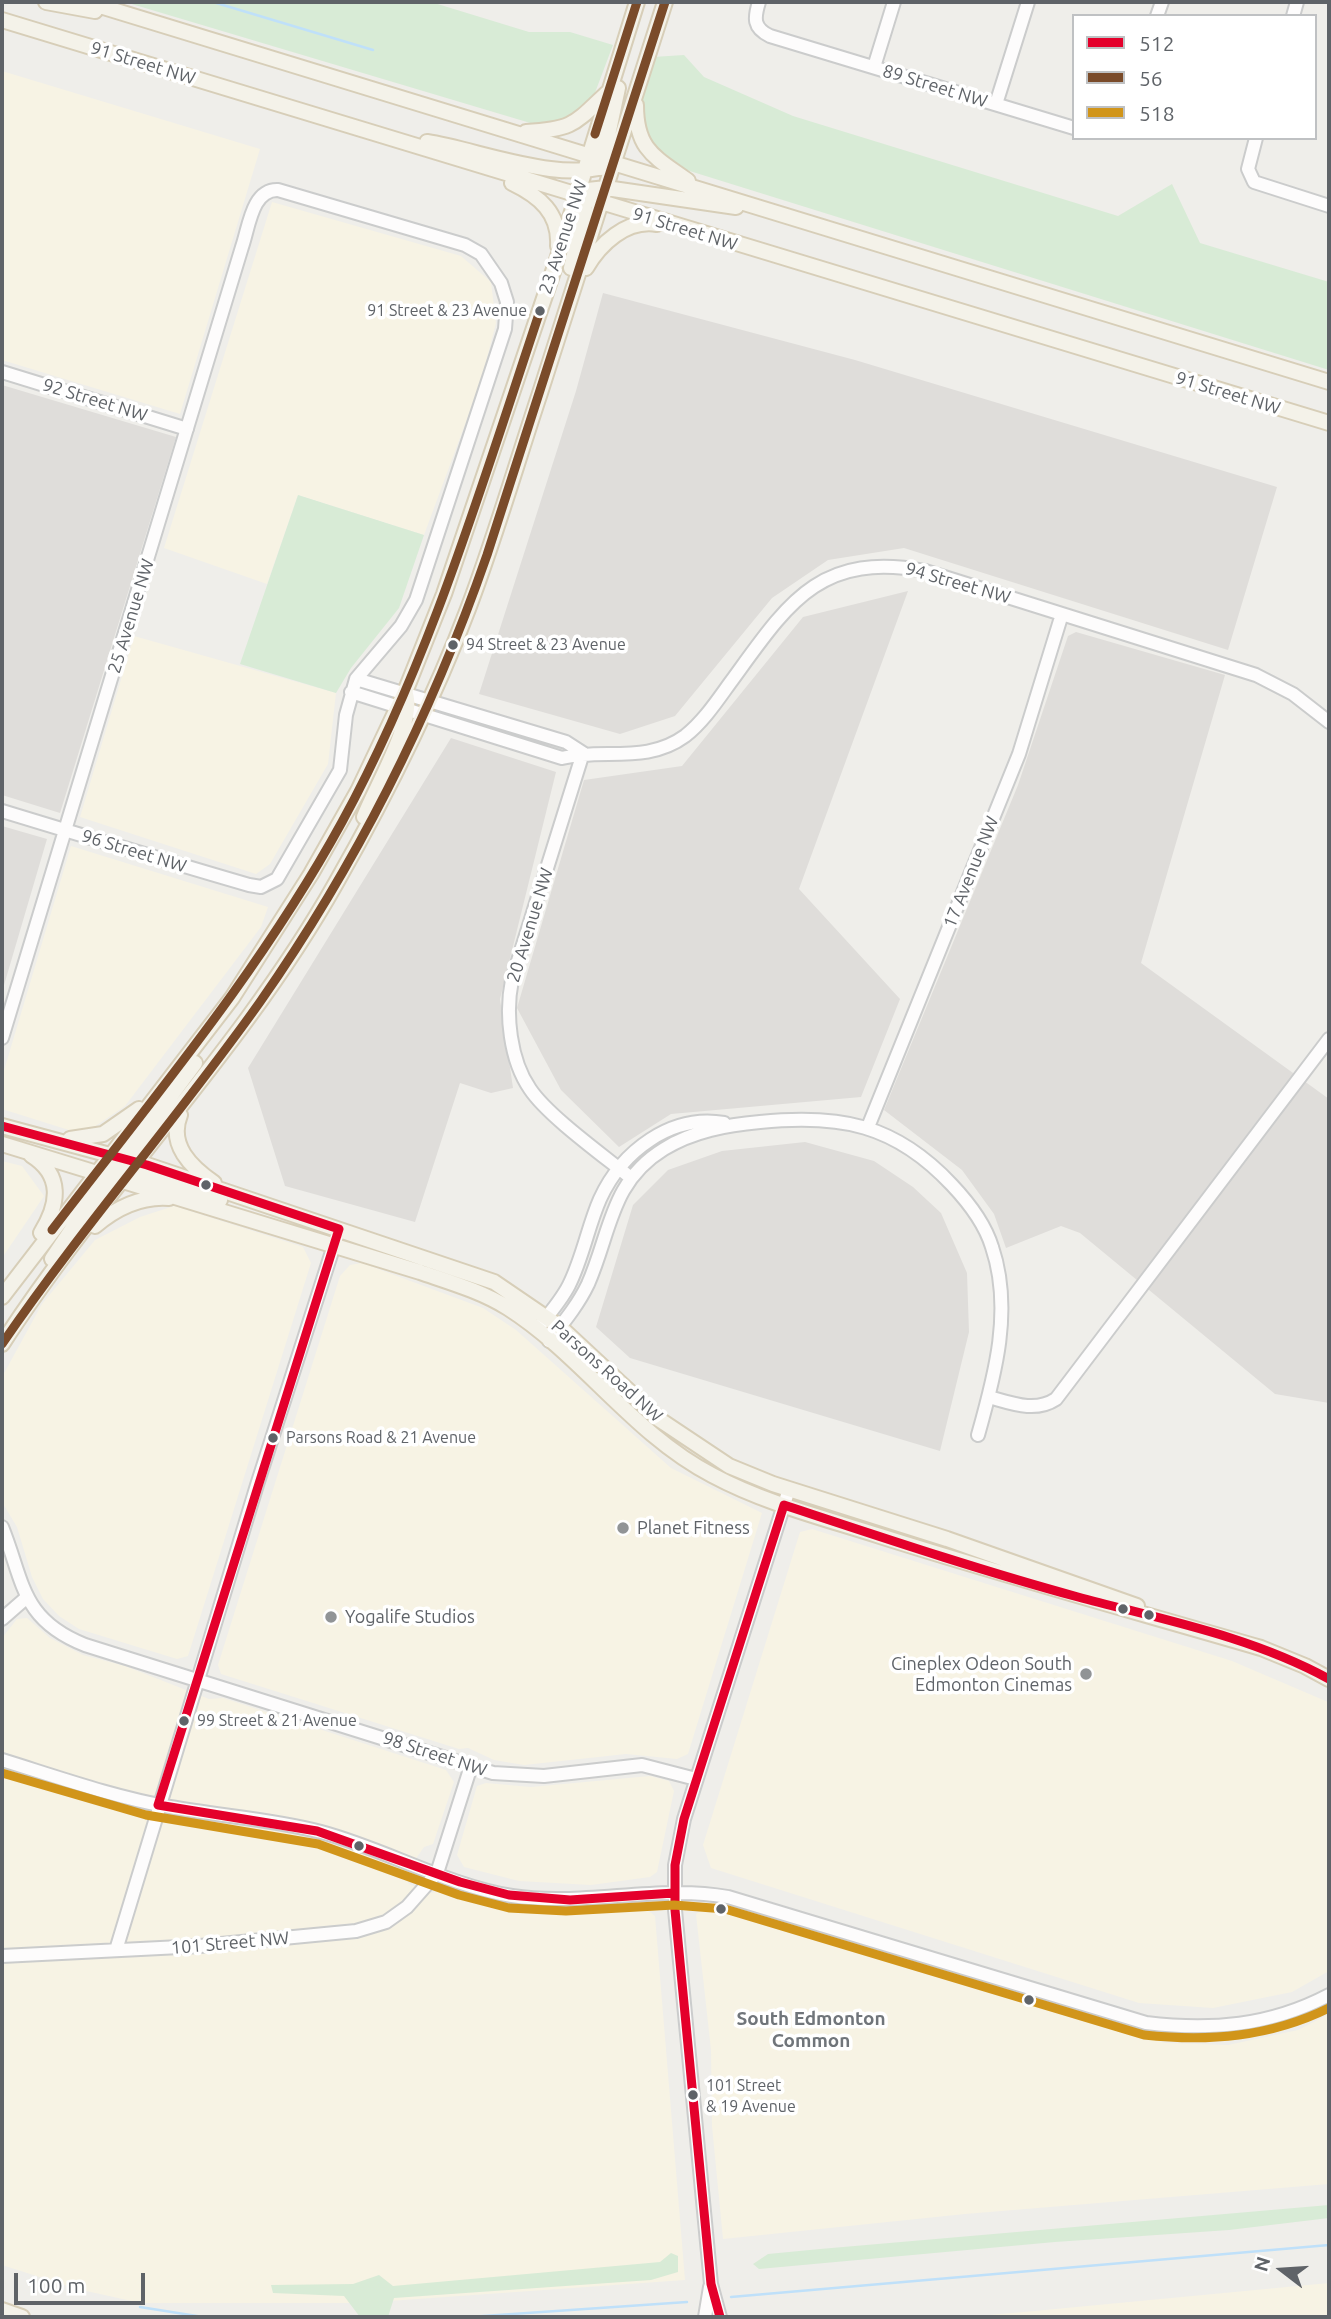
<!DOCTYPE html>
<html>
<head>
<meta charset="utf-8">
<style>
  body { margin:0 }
  #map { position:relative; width:1331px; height:2319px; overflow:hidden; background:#efeeea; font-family:Ubuntu,sans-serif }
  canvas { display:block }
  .frame { position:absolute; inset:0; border:4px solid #5f6368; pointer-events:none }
  .legend { position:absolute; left:1072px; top:14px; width:245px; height:126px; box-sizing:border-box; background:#fff; border:2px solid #bfc1c3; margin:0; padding:9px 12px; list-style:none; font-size:21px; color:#5f6368 }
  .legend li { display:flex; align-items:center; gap:14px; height:35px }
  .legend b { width:35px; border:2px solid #bfc1c3 }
  .north { position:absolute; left:1247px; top:2235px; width:70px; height:70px; -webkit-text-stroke:5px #fff; paint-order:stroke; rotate:287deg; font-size:19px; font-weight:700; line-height:28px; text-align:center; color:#5f6368 }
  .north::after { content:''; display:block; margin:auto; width:24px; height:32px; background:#5f6368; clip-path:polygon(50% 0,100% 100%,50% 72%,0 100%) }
  .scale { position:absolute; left:14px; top:2273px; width:131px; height:32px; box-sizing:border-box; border:4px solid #5f6368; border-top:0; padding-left:9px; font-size:21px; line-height:24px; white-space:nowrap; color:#5f6368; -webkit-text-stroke:5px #fff; paint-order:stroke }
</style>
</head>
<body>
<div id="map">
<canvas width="1331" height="2319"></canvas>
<div class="frame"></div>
<ul class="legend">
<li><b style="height:9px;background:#e4002b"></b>512</li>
<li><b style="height:9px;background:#7a4b2a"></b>56</li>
<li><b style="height:9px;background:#d1951a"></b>518</li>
</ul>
<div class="north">N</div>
<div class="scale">100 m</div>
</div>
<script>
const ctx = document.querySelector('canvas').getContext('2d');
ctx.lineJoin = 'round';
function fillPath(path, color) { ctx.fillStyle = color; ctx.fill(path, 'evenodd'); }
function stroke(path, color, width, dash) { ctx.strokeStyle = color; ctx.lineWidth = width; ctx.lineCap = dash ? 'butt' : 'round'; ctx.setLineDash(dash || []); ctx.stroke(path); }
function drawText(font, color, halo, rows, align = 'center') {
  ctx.font = font + ' Ubuntu,sans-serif'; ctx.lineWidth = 7; ctx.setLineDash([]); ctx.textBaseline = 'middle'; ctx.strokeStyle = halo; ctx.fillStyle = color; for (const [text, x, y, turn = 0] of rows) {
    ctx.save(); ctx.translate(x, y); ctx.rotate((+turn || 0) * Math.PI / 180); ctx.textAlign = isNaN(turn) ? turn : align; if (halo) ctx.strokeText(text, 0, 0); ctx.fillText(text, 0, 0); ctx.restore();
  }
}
fillPath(new Path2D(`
  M 2,71 L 260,149 L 180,414 L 2,360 Z
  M 272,202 L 461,256 L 491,282 L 496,323 L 481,381 L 424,535 L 298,495 L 267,584 L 164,548 Z
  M 134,636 L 336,693 L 328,764 L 270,864 L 256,874 L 80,817 Z
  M 71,846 L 268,907 L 261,927 L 125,1106 L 91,1129 L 72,1131 L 2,1109 L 2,1077 Z
  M 2,1161 L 22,1166 L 44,1196 L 2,1258 Z
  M 174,1206 L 303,1247 L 311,1263 L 188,1656 L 177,1659 L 79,1629 L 59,1616 L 43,1599 L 32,1577 L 17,1527 L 2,1502 L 2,1377 L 42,1304 L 95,1240 L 140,1217 Z
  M 362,1263 L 483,1308 L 516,1330 L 671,1468 L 762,1513 L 688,1754 L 677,1759 L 626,1754 L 524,1765 L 494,1760 L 468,1748 L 459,1749 L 221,1674 L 218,1665 L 340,1276 L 350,1265 Z
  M 812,1529 L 1232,1661 L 1328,1702 L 1329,1971 L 1292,1992 L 1213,2008 L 1139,2003 L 711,1868 L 703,1845 L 800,1532 Z
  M 27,1618 L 50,1638 L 83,1655 L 125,1666 L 209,1699 L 223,1698 L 446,1770 L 454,1782 L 433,1844 L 424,1847 L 404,1876 L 409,1884 L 431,1893 L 444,1890 L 485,1904 L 518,1911 L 581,1914 L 646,1909 L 655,1916 L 685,2280 L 361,2303 L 141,2303 L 77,2289 L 2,2265 L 2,1638 L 17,1619 Z
  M 650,1776 L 669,1781 L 674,1791 L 657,1872 L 650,1877 L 591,1885 L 519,1881 L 464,1867 L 457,1855 L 477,1786 L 486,1783 L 531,1787 Z
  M 703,1910 L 719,1911 L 1165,2043 L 1228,2045 L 1298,2030 L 1329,2014 L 1329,2184 L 965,2214 L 723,2239 L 712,2126 L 711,2050 L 696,1914 Z
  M 1329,2283 L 1329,2317 L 965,2317 L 1024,2312 Z`), '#f7f3e4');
fillPath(new Path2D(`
  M 603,293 L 855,360 L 1277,487 L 1228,650 L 904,548 L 828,560 L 772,598 L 675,716 L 620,734 L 479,694 L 576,391 Z
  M 2,385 L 176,437 L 60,813 L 2,795 Z
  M 908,591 L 799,889 L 900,999 L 861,1097 L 671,1114 L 619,1147 L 561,1090 L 517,1008 L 584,780 L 682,766 L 803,617 Z
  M 1076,632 L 1225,675 L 1141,963 L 1329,1099 L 1329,1403 L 1275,1394 L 1080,1233 L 1061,1226 L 1006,1248 L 994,1214 L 962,1170 L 884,1110 L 1018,785 L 1068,636 Z
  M 451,738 L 556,772 L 500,999 L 513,1088 L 491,1093 L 460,1083 L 415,1222 L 285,1186 L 248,1068 Z
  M 2,826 L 47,839 L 2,992 Z
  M 805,1142 L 874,1161 L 913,1187 L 941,1213 L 967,1273 L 969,1332 L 940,1451 L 630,1358 L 596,1327 L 633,1205 L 668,1170 L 722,1151 Z`), '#dfddda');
fillPath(new Path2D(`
  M 125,2 L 431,2 L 529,32 L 570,32 L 613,45 L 593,98 L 571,120 L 537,125 Z
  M 684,55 L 704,77 L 793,116 L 1118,216 L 1172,184 L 1200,243 L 1329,282 L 1329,370 L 680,168 C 631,134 637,110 653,57 Z
  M 298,495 L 424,535 L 399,608 L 351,668 L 336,693 L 240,664 Z
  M 1329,2205 L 1329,2218 L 1229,2230 L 1055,2242 L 759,2269 L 753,2264 L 768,2254 L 820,2249 Z
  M 671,2253 L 678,2256 L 678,2272 L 651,2280 L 394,2298 L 388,2317 L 360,2317 L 344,2296 L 273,2293 L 271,2285 L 353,2284 L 379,2275 L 393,2286 L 660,2262 Z`), '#d8ebd6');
stroke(new Path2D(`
  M 213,2 L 373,50
  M 731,2297 L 1329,2245
  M 140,2307 L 203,2317
  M 469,2317 L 687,2302`), '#bfe0f9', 2.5);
const minor = new Path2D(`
  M 759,2 C 754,18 753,28 770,36 L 1074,128
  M 1157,16 L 1162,2
  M 1293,16 L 1297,2
  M 874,67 L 894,2
  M 996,104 L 1028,2
  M 1256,138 L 1248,169 L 1254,182 L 1329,206
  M 2,372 L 187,429
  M 356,679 L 566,742 L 583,753
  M 351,692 L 562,758 C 603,748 647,764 685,736 C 703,722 717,701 730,683 C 787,605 818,551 925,571 L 1256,675 L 1293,694 L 1329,722
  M 583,753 L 512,980 C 505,1014 510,1060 530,1089 C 548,1116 604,1156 631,1178
  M 2,811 C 84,836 166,861 249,885 L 261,887 L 277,879 L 340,770 L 346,715 L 356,679 L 401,626 L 416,600 L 505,329 L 507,302 L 501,283 L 481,254 L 465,245 L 278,190 C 252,189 249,227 242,247 C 163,511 84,775 2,1038
  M 868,1127 L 1019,754 L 1062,614
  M 541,1324 C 551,1312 562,1299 569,1285 C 583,1257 588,1226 600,1199 C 622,1151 671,1114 724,1123
  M 549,1341 C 563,1323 578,1305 588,1284 C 611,1232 610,1182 664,1149 C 693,1131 727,1125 760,1122 C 840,1114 895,1124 952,1185 C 969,1203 985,1224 992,1247 C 1013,1309 995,1375 978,1435
  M 989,1397 C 1011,1403 1035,1413 1056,1399 L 1329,1039
  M 2,1527 C 24,1581 20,1619 85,1645 L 493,1773 L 544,1776 L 642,1765 L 696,1779
  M 2,1619 L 26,1598
  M 2,1760 C 57,1777 113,1797 170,1807 C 220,1816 272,1819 321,1832 C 385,1849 446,1885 512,1896 C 584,1907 657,1884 728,1897 L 1146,2023 C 1211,2031 1270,2026 1329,1995
  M 116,1950 L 257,1485 L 337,1236
  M 2,1956 L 200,1946 L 356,1931 L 386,1922 L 407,1907 L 437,1873 L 471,1766
  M 705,2317 L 710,2287
  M 720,2317 L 711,2284 L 675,1910 L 675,1865 L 684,1819 L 789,1489`);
const major = new Path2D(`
  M 46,2 L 95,11
  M 87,2 L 1329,382
  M 2,20 L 1329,423
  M 636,105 C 636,150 655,157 688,181
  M 526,132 C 574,129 574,124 607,93
  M 427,142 C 479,150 566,186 613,163
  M 601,168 L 618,88
  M 512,183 C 539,196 560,213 558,246
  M 576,196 L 588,190 L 606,188 L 736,207
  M 571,268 L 588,192
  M 586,268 C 600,244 626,219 657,224
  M 364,817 C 374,790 418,717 405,692
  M 180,1115 C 168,1145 191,1167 214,1183
  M 2,1126 L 147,1165 L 494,1282 L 560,1327 L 660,1420 L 729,1466 L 773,1484 L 947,1539 L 1137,1606
  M 70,1139 L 103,1134 L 139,1109
  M 2,1144 L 420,1272 C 449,1282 481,1291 508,1308 C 582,1355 633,1434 712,1475 C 764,1503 824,1518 880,1536 C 1006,1576 1134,1611 1261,1648 L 1305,1666 L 1329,1679
  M 31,1155 C 63,1175 59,1204 41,1233
  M 122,1166 L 129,1152 L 195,1063
  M 123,1169 L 220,1200
  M 95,1226 C 116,1208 141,1196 169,1198
  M 52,1259 L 113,1168
  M 2,1297 L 232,998 L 311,874 L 358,791 L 405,692 L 444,594 L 557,260 L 637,2
  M 2,1344 C 105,1185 242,1050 336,883 C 386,795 432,704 468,609 C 495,538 516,465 540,393 C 582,263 623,132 665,2
  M 2,2310 L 22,2317`);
stroke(minor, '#cbcccc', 16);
stroke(major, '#d7ceb8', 18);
stroke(minor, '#fdfcfc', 12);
stroke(major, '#f4f2e9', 14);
stroke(new Path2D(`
  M 2,1126 L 147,1165 L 339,1229 L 158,1805 L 317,1831 L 460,1882 L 509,1895 L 570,1900 L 674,1893
  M 720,2317 L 711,2284 L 675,1910 L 675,1865 L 684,1819 L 784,1505 C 881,1537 979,1570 1078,1597 C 1164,1620 1250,1636 1329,1679`), '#e4002b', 9);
stroke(new Path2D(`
  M 595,134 L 637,2
  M 52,1230 C 154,1097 261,970 342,822 C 430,661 482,484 540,311
  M 2,1344 C 83,1226 177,1119 260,1002 C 356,865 432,713 487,555 L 665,2`), '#7a4b2a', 9);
stroke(new Path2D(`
  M 2,1773 L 146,1815 L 318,1844 L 459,1895 L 509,1908 L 566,1911 L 674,1905 L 725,1909 L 1144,2035 C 1209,2042 1270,2037 1329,2008`), '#d1951a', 9);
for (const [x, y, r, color] of [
  [540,311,6,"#5f6368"],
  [453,645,6,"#5f6368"],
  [206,1185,6,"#5f6368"],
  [273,1438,6,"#5f6368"],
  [623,1528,7,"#919496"],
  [1123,1609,6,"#5f6368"],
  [1149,1615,6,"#5f6368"],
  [331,1617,7,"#919496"],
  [1086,1674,7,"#919496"],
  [184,1721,6,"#5f6368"],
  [359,1846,6,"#5f6368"],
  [721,1909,6,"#5f6368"],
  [1029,2000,6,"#5f6368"],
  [693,2095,6,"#5f6368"]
]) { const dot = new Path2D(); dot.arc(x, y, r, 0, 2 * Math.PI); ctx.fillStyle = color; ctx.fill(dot); stroke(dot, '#fff', 2.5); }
drawText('16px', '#5f6368', '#fff', [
  ["91 Street & 23 Avenue",527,311,"right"],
  ["94 Street & 23 Avenue",466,645],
  ["Parsons Road & 21 Avenue",286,1438],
  ["99 Street & 21 Avenue",197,1721],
  ["101 Street",706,2086],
  ["& 19 Avenue",706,2107]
], 'left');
drawText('18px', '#5f6368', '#fff', [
  ["91 Street NW",143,63,17],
  ["89 Street NW",935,86,17],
  ["91 Street NW",685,229,17],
  ["23 Avenue NW",563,237,-72],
  ["91 Street NW",1228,393,17],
  ["92 Street NW",95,400,17],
  ["94 Street NW",958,583,16],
  ["25 Avenue NW",131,616,-73],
  ["96 Street NW",134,851,17],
  ["17 Avenue NW",971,872,-68],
  ["20 Avenue NW",530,925,-73],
  ["Parsons Road NW",607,1371,42],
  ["98 Street NW",435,1754,18],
  ["101 Street NW",230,1943,-5]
]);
drawText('18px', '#5f6368', '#fff', [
  ["Planet Fitness",637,1528],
  ["Yogalife Studios",345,1617],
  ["Cineplex Odeon South",1072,1664,"right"],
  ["Edmonton Cinemas",1072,1685,"right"]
], 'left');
drawText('bold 19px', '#70757a', '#fff', [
  ["South Edmonton",811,2019],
  ["Common",811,2041]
]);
</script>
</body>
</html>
